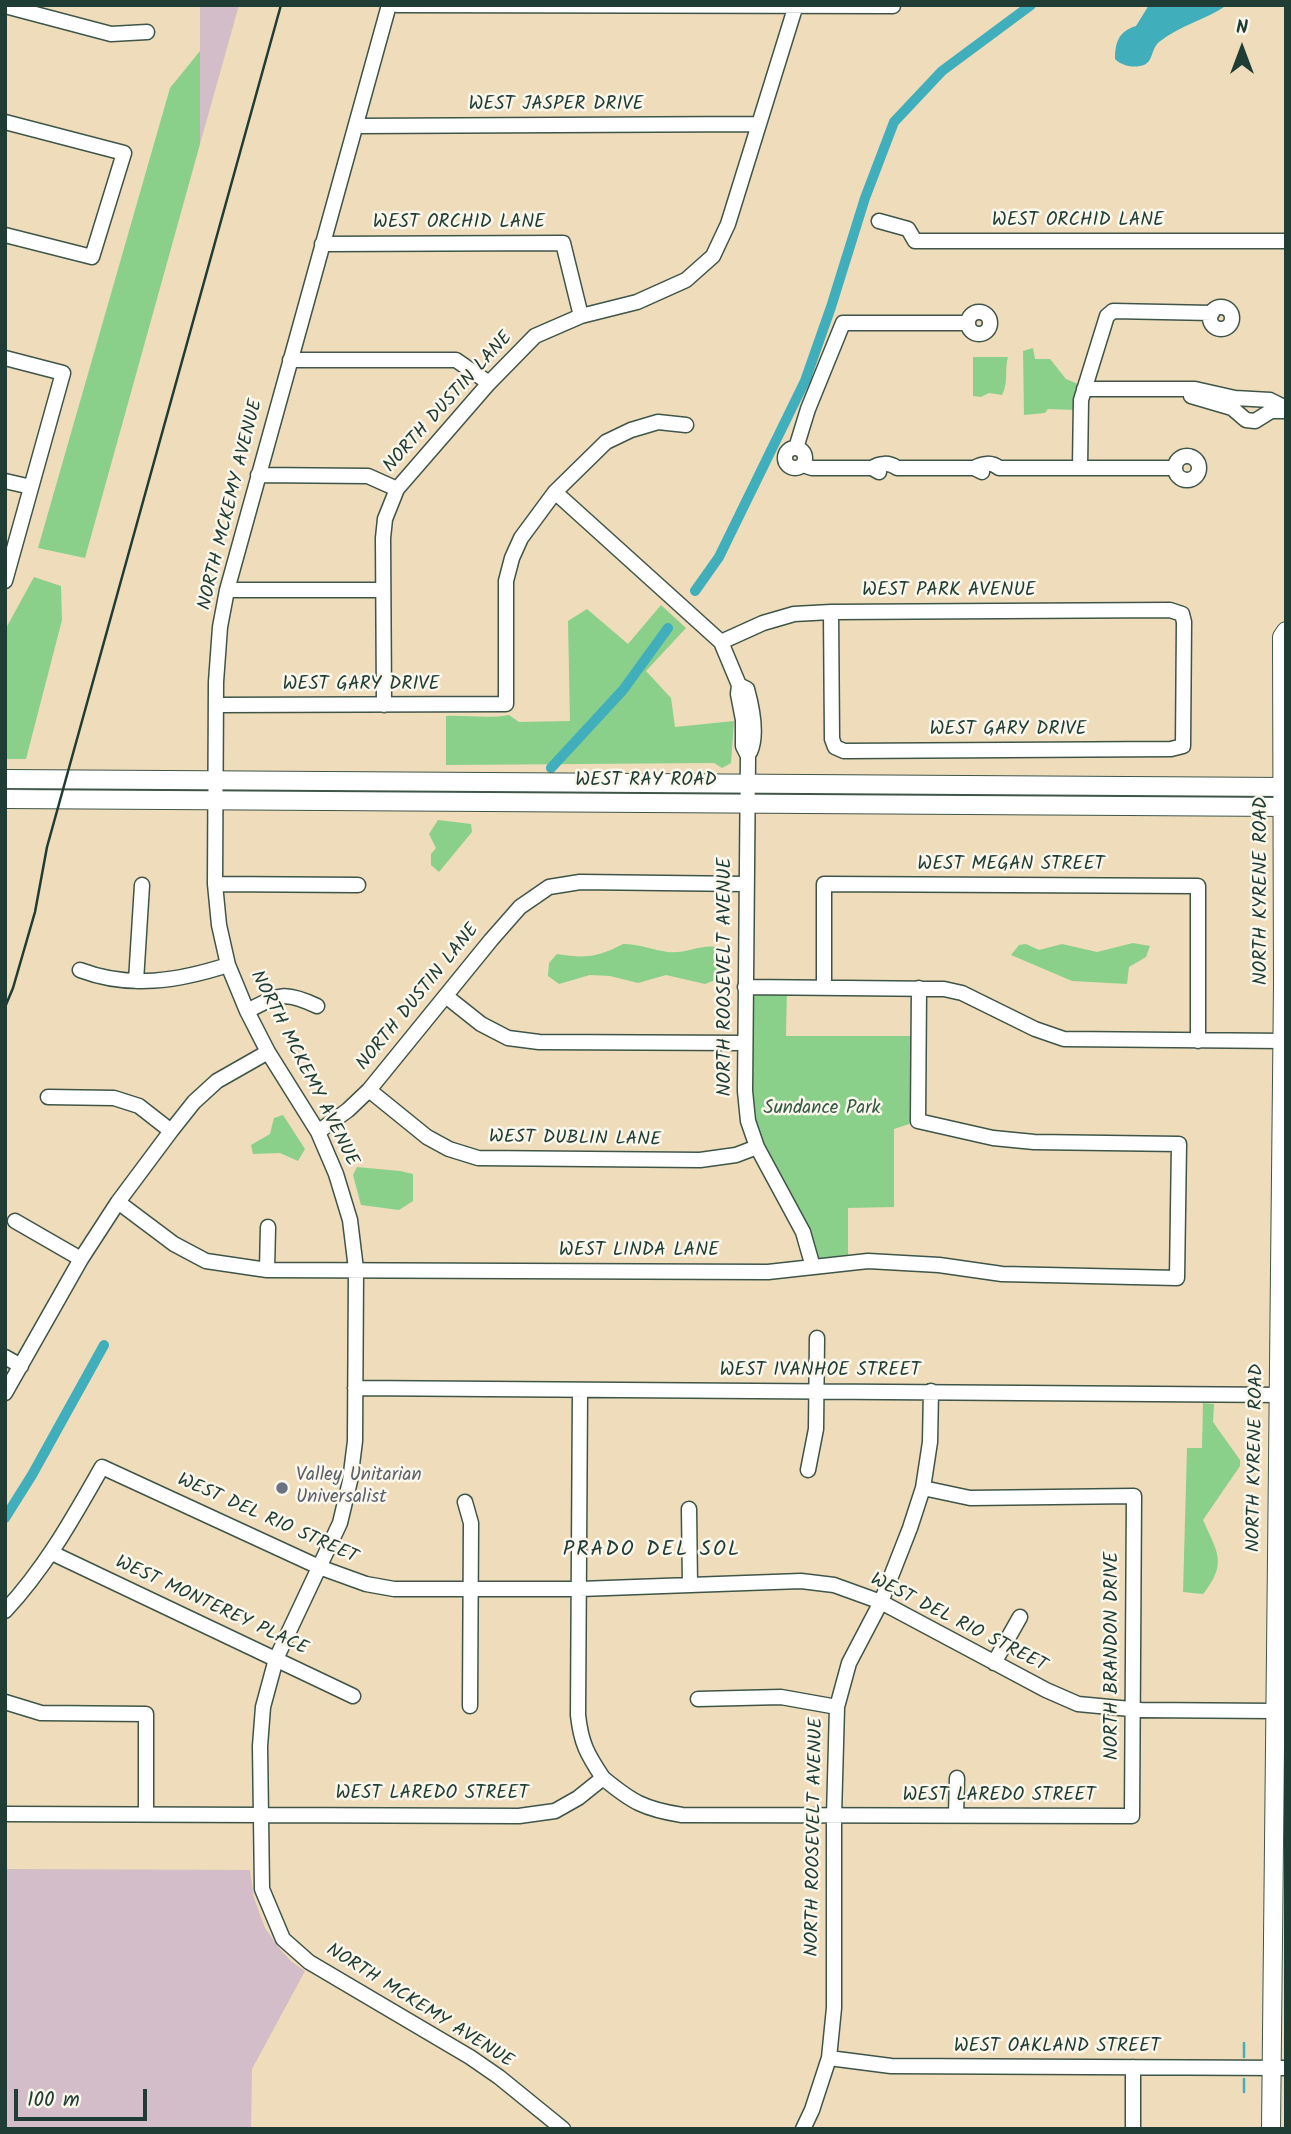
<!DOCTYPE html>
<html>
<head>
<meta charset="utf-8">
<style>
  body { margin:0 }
  #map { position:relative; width:1291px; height:2134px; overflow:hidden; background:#efdcba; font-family:Kalam,sans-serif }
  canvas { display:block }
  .frame { position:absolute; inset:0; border:7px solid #1f3d34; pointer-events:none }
  .north { position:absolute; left:1207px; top:14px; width:70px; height:70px; -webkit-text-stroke:5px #fbf7ec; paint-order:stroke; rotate:0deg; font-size:19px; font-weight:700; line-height:28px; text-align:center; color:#1f3d34 }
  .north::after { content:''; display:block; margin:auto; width:24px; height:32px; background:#1f3d34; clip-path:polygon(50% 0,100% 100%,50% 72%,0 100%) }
  .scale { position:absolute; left:14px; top:2089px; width:133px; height:32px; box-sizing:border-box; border:4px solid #1f3d34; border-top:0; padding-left:9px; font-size:21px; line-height:24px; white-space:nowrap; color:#1f3d34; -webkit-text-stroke:5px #fbf7ec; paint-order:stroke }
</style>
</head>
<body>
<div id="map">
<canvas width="1291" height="2134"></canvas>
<div class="frame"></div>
<div class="north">N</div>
<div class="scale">100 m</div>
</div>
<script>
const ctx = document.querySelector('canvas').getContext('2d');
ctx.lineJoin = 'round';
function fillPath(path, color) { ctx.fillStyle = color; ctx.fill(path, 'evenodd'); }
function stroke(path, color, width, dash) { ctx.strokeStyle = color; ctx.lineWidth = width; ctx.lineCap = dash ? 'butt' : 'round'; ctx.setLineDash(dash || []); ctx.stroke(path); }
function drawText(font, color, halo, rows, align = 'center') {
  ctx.font = font + ' Kalam,sans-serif'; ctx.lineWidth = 5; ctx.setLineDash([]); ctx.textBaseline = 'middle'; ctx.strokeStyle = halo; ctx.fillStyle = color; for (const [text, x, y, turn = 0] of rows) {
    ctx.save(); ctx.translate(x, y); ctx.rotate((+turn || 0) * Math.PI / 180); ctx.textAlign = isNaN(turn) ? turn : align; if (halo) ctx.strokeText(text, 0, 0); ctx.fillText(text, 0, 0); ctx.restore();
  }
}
fillPath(new Path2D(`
  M 200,5 L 239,5 L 200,144 Z
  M 5,1869 L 250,1870 L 254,1898 L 265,1928 L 279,1948 L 292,1962 L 305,1971 L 252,2069 L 251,2129 L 5,2129 Z`), '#d2bdc8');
fillPath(new Path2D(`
  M 200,51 L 200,144 L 85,558 L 38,548 L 170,88 Z
  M 1033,348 L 1035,359 L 1050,359 L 1066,379 L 1078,384 L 1074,410 L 1048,409 L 1045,413 L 1024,415 L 1023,351 Z
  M 973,357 L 1008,357 C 1004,371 1009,382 1002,395 L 989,393 L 981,397 L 973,396 Z
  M 34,577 L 61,586 L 62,620 L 26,759 L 5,759 L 5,630 Z
  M 661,605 L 686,628 L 646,671 L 671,698 L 675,727 L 734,721 L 731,763 L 722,768 L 714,763 L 446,765 L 446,716 C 468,715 489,719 509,715 L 519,722 L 570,721 L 568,621 L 587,609 L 628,644 Z
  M 438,820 L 471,824 L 472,832 L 439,872 L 431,865 L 431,854 L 436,848 L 429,834 Z
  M 1133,943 L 1150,946 L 1146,957 L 1129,967 L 1127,984 L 1072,981 L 1011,955 L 1019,945 L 1026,944 L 1039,950 L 1062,944 L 1097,952 Z
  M 623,944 C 640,944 652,950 668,952 C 686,954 700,944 718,947 L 725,960 L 720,978 L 705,984 L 666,975 L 638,983 L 610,976 L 590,975 L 559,984 L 548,976 L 549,963 L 557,954 C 586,959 598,957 623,944 Z
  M 745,987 L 787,987 L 786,1036 L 919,1036 L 918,1121 L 894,1129 L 894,1207 L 848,1208 L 848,1263 L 813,1267 L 748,1121 Z
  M 283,1115 L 305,1149 L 298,1161 L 280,1153 L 253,1154 L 251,1145 L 270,1134 L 274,1118 Z
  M 357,1167 L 400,1171 L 413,1174 L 413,1201 L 399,1210 L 361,1205 L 353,1175 Z
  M 1203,1403 L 1214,1404 L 1213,1422 L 1240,1460 L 1240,1466 L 1203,1520 C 1217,1552 1228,1563 1203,1594 L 1183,1592 L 1187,1448 L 1202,1448 Z`), '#8ad08b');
fillPath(new Path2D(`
  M 1149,5 L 1227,5 C 1206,20 1180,25 1159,42 C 1150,50 1154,64 1140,66 C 1131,68 1121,65 1115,59 C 1115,42 1119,31 1136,26 Z`), '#40afbb');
stroke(new Path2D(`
  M 1244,2043 L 1244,2057
  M 1244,2079 L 1244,2092`), '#40afbb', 2.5);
stroke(new Path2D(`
  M 695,591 L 719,557 L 805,381 L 831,307 L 865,198 L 894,122 L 942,71 L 1031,5
  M 551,768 L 623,690 L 668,628
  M 5,1518 L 32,1475 L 104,1345`), '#40afbb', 10);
const minor = new Path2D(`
  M 389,5 L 227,590 L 220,627 L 216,682 L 215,884 L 219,925 L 228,965 L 247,1011 L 268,1052 L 318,1132 L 336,1174 L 350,1220 L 356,1269 L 355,1441 L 350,1481 L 340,1523 L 276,1659 L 263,1707 L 260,1746 L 262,1889 L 283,1939 L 309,1962 L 470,2057 L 499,2077 L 563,2129
  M 397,5 L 893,6
  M 5,6 L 111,34 L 147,32
  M 5,122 L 124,153 L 92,257 L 5,235
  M 356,126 L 758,124
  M 879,221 L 908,229 L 915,241 L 1286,241
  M 322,244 L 563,243 L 581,316
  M1210 318a11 11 0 1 1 22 0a11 11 0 1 1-22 0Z
  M968 323a11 11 0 1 1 22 0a11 11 0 1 1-22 0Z
  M 5,358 L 63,373 L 5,581
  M 290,360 L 456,360 L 489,383
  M 1084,389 L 1195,389 L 1235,398 L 1270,400 L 1286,408
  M 1191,396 L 1232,408 L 1246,420 L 1255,421 L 1271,411 L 1286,411
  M 796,448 L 808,409 L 843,323 L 968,323
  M785 458a10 10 0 1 1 20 0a10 10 0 1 1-20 0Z
  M1175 468a12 12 0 1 1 24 0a12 12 0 1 1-24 0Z
  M 803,465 L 812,468 L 872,468 L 879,472
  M 1080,467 L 1081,400 L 1107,316 L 1113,311 L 1212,313
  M 872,468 C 879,463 889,462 897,468 L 974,468 L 982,472
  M 974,468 C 982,463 992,462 999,468 L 1175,468
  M 258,475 L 368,476 L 397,489
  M 5,481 L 31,487
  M 555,492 L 721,642 L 739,685 L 738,694 L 743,720 L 743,746 L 748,756 L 745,1091 L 748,1121 L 757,1147 L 803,1232 L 813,1267
  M 227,590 L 383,590
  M 721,642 L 763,623 L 794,614 L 831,612 L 1170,610 L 1182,614 L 1184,622 L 1183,746 L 1171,749 L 844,751 L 835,747 L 832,739 L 831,612
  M 739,685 L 747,689 C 752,707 758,734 750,752
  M 216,705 L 506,704 L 506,581 L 512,558 L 521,538 L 555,492 L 606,442 L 631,430 L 658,422 L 686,425
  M 384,705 L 383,538 L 385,519 L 397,489 L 489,383 L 535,336 L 581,316 L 637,302 L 686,280 L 713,256 L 728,224 L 796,5
  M 215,884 L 358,885
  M 80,970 C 130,989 178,981 228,965
  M 136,981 L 142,885
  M 745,987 L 944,989 L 962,993 L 1035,1029 L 1064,1039 L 1286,1041
  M 824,987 L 824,884 L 1198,886 L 1198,1041
  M 447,997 L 481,1024 L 508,1038 L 539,1042 L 745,1043
  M 247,1011 C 279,995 283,990 317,1006
  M 369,1090 L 427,1137 L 449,1149 L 478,1158 L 700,1160 L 736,1155 L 757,1147
  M 48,1097 L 114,1098 L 139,1106 L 171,1131
  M 318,1132 L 348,1110 L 369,1090 L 491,940 L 520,907 L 549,887 L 580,882 L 746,884
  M 118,1202 L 174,1244 L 206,1261 L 267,1270 L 768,1272 L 868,1261 L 939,1265 L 1002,1274 L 1177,1278 L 1179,1144 L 1034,1142 L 993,1138 L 918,1121 L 919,988
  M 15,1221 L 81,1259
  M 267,1270 L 268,1227
  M 5,1357 L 21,1366
  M 355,1388 L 1286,1395
  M 580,1390 L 578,1715 C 581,1743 587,1754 603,1778
  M 5,1393 L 81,1259 L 118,1202 L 171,1131 L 194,1102 L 217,1081 L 268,1052
  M 808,1470 L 816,1429 L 817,1338
  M 465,1502 L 471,1523 L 470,1706
  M 689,1509 L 690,1585
  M 52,1553 L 353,1696
  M 5,1611 C 46,1567 73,1518 102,1467 L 319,1567 L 366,1584 L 394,1589 L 580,1589 L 801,1581 L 834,1585 L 881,1602 L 1046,1690 L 1078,1704 L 1141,1710 L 1275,1711
  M 994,1663 L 1020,1617
  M 698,1699 L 781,1697 L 837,1707
  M 5,1702 L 41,1713 L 146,1714 L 146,1814
  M 5,1814 L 519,1816 L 555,1811 L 578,1798 L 603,1778 C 632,1802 644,1809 682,1815 L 1132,1816 L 1134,1496 L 970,1498 L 923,1488
  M 956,1815 L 957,1778
  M 829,2058 L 891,2066 L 1286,2068
  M 1133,2067 L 1133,2129
  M 803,2129 L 812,2110 L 829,2058 L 834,2008 L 834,1816 L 837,1707 L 849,1663 L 881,1602 L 910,1528 L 923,1488 L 930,1442 L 931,1391`);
const major = new Path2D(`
  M 5,779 L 1286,787
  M 5,799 L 1286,807
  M 1271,2129 L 1283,985 L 1282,637 L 1286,631`);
stroke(minor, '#3e5548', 17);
stroke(major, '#3e5548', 20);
stroke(minor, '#fff', 14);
stroke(major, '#fff', 18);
stroke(new Path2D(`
  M 5,1007 L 13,988 L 35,912 L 47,847 L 281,5`), '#1f3d34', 2.5);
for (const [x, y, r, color] of [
  [282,1488,7,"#6b7280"]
]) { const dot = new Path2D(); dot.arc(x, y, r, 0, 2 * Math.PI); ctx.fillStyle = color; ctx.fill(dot); stroke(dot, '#fbf7ec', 2.5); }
drawText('19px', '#1f3d34', '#fbf7ec', [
  ["WEST JASPER DRIVE",556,106],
  ["WEST ORCHID LANE",1078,222],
  ["WEST ORCHID LANE",459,224],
  ["NORTH DUSTIN LANE",449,403,-48],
  ["NORTH MCKEMY AVENUE",232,505,-76],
  ["WEST PARK AVENUE",949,592],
  ["WEST GARY DRIVE",361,686],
  ["WEST GARY DRIVE",1008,731],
  ["WEST RAY ROAD",646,782],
  ["WEST MEGAN STREET",1011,866],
  ["NORTH KYRENE ROAD",1263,891,-90],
  ["NORTH ROOSEVELT AVENUE",727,977,-90],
  ["NORTH DUSTIN LANE",419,998,-51],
  ["NORTH MCKEMY AVENUE",303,1069,63],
  ["WEST DUBLIN LANE",575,1140,1],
  ["WEST LINDA LANE",639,1252],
  ["WEST IVANHOE STREET",820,1372],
  ["NORTH KYRENE ROAD",1257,1458,-89],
  ["WEST DEL RIO STREET",267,1520,24],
  ["WEST MONTEREY PLACE",211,1607,25],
  ["WEST DEL RIO STREET",958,1624,27],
  ["NORTH BRANDON DRIVE",1114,1656,-90],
  ["WEST LAREDO STREET",432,1795],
  ["WEST LAREDO STREET",999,1797],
  ["NORTH ROOSEVELT AVENUE",816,1837,-89],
  ["NORTH MCKEMY AVENUE",419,2007,32],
  ["WEST OAKLAND STREET",1057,2048]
]);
drawText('19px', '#345a45', '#fbf7ec', [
  ["Sundance Park",822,1110]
]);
drawText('19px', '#5b616d', '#fbf7ec', [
  ["Valley Unitarian",296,1477],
  ["Universalist",296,1499]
], 'left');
ctx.letterSpacing = '2px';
drawText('21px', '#1f3d34', '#fbf7ec', [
  ["PRADO DEL SOL",652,1551]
]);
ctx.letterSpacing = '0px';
</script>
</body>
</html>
